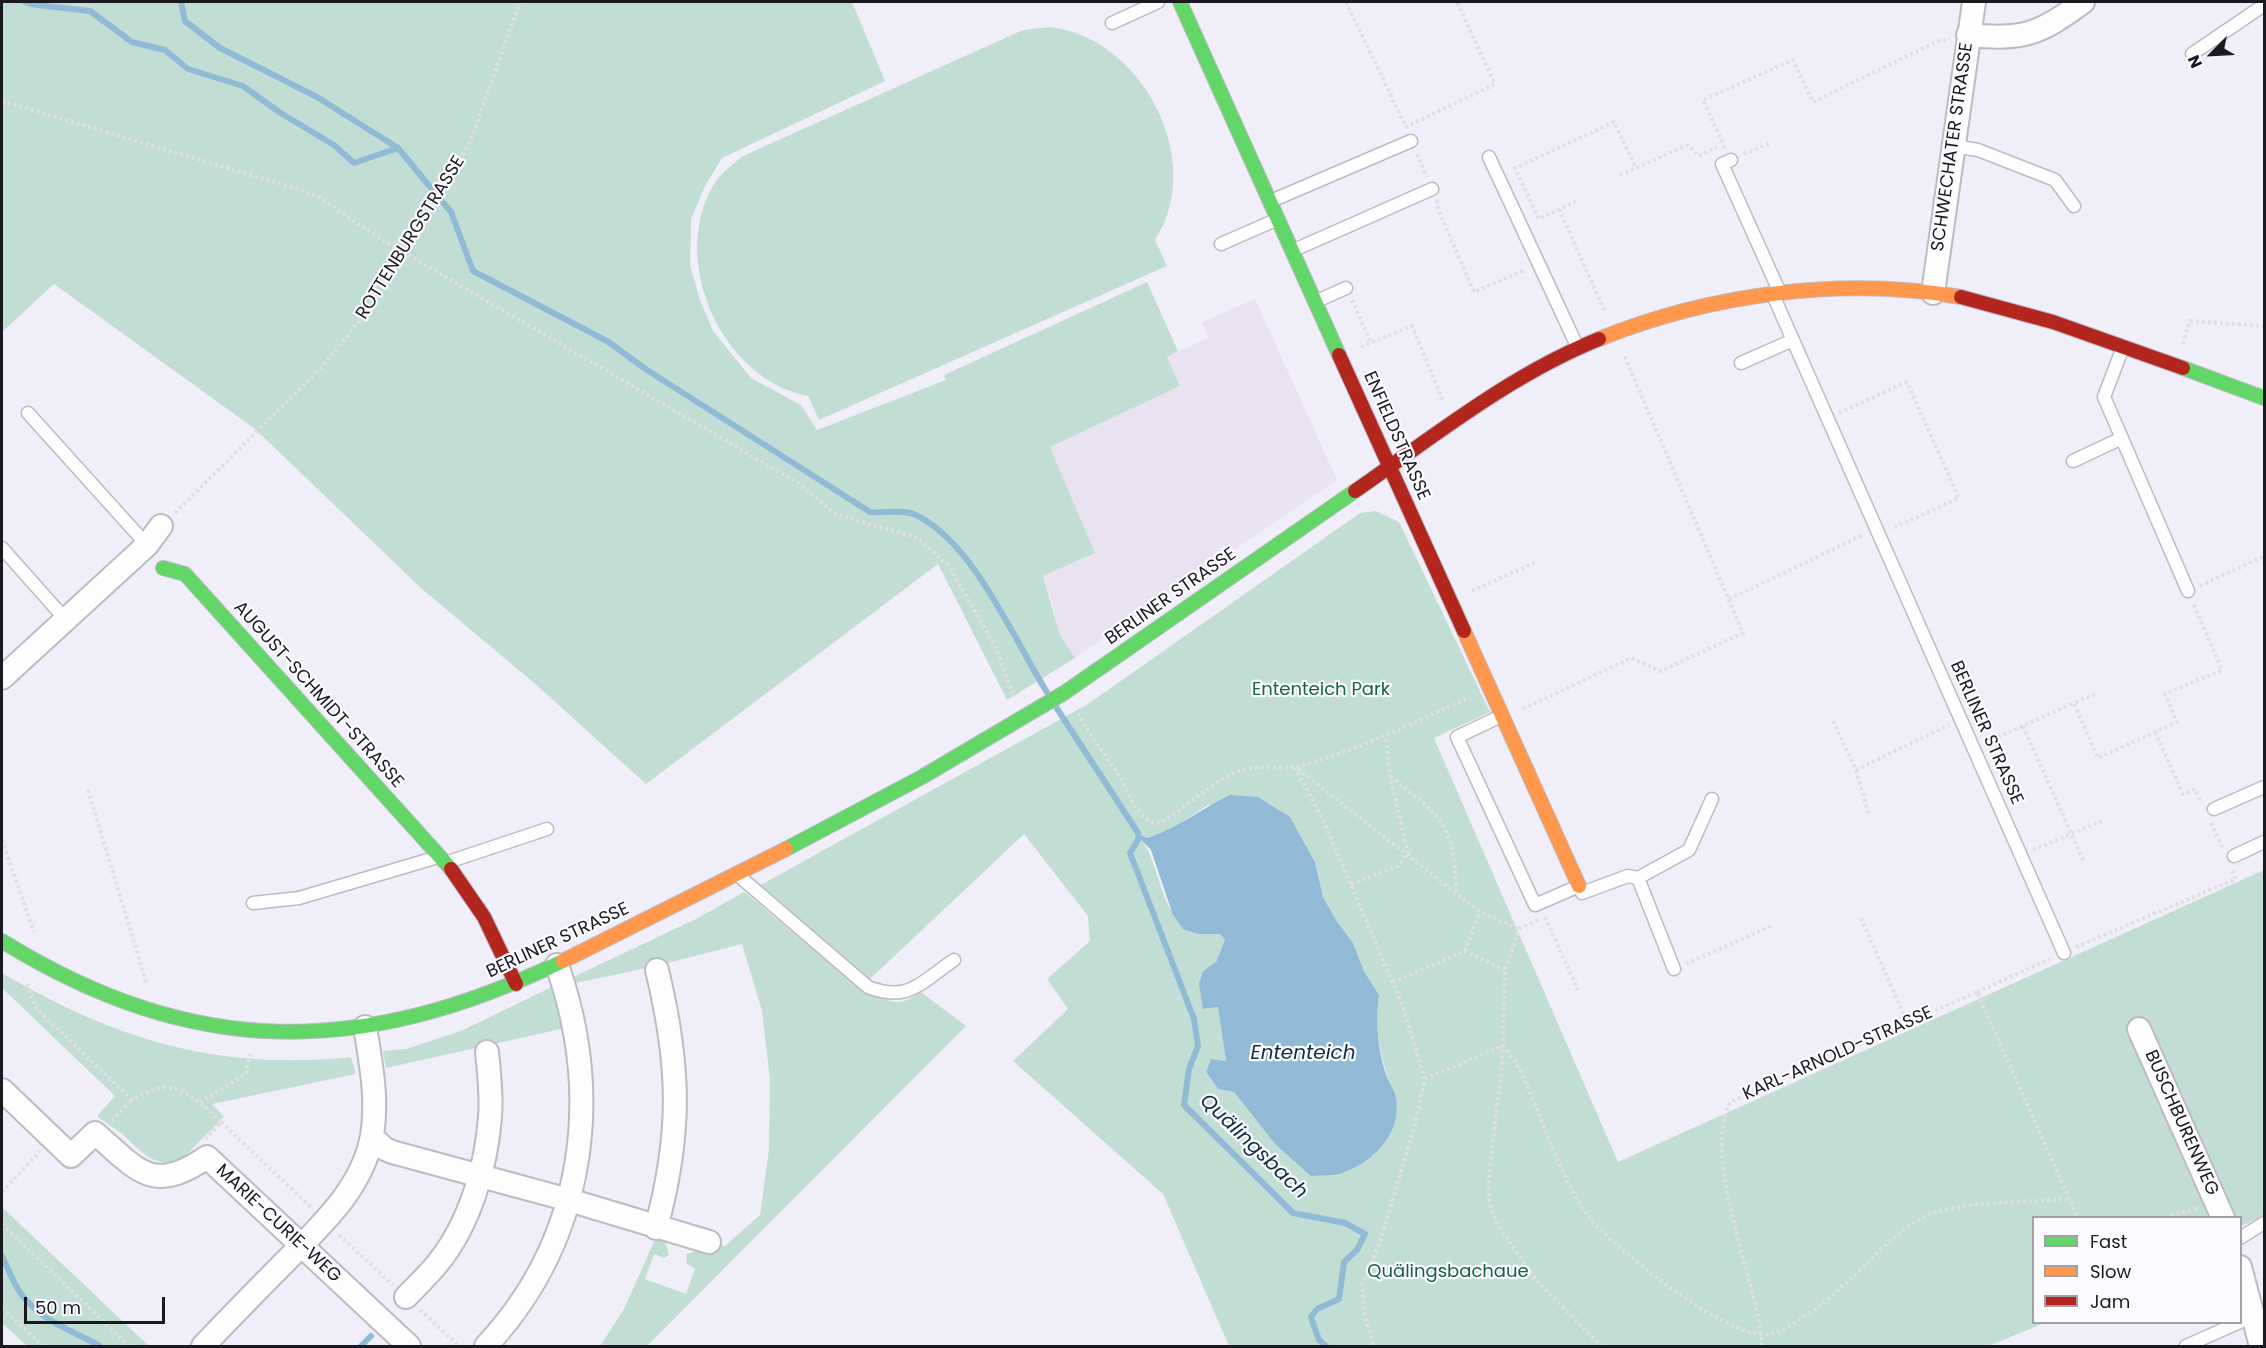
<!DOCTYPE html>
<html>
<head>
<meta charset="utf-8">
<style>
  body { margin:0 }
  #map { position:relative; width:2266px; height:1348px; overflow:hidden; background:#f0eff9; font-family:Poppins,sans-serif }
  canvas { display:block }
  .frame { position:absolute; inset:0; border:3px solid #1a1920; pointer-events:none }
  .legend { position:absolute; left:2032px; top:1216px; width:210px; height:108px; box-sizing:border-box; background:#fafaff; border:2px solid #a0a0a6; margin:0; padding:8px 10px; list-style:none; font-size:18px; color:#1a1920 }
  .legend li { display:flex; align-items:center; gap:12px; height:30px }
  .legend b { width:30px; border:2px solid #a0a0a6 }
  .north { position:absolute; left:2182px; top:24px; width:60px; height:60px; -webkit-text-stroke:4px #fafaff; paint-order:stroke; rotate:246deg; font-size:16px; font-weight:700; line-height:24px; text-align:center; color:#1a1920 }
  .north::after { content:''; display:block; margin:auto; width:21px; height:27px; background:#1a1920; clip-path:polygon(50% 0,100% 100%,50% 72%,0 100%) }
  .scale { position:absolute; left:24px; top:1297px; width:141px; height:27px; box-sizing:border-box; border:3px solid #1a1920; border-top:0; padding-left:8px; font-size:18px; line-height:21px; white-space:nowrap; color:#1a1920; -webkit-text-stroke:4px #fafaff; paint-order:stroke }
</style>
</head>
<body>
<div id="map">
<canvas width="2266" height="1348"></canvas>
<div class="frame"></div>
<ul class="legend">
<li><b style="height:8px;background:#63d668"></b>Fast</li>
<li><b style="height:8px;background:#ff974d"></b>Slow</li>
<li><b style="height:8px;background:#b3261e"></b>Jam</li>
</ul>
<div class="north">N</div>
<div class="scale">50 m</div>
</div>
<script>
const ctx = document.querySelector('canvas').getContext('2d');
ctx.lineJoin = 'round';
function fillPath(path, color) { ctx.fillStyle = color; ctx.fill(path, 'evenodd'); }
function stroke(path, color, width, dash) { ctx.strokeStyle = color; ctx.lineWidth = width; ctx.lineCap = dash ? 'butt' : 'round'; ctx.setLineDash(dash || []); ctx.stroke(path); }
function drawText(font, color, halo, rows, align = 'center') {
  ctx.font = font + ' Poppins,sans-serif'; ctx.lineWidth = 4.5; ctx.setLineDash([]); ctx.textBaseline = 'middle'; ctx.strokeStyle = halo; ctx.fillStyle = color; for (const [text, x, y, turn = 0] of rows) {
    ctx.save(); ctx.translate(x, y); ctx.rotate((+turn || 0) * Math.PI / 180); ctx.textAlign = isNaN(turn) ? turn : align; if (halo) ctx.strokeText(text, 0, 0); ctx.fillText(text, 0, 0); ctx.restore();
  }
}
fillPath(new Path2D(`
  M 1255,299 L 1337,480 L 1075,658 L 1060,635 L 1052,601 L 1043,576 L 1095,553 L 1050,447 L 1180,386 L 1167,357 L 1208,338 L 1202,322 Z`), '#e8e2f2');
fillPath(new Path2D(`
  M 2,2 L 852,2 L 885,81 L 722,158 L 704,188 L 691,220 L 690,265 L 700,300 L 713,331 L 751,378 L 801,405 L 817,430 L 946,380 L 944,375 L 1147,282 L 1178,351 L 1167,357 L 1180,386 L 1050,447 L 1095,553 L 1043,576 L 1060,635 L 1075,658 L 1007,700 L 938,564 L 646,784 L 533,682 L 422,589 L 255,429 L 54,284 L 2,332 Z
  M 1050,27 C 1142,37 1207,161 1155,240 L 1167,266 L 819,420 L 808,396 C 722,380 668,260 714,184 C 721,173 733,164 743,156 L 1023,30 Z
  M 1376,511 L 1399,522 L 1490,712 L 1434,738 L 1618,1162 L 2264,870 L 2264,1216 L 2241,1226 L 2240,1218 L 2034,1218 L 2034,1322 L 2044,1323 L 1989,1346 L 1229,1346 L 1163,1194 L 1013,1061 L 1068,1009 L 1047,979 L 1090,941 L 1088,916 L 1024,834 L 870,979 L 804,929 L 757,887 L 1088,704 L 1360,513 ZM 1208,805 L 1290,817 L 1315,862 L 1323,897 L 1336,920 L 1353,943 L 1364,971 L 1379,995 C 1373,1029 1382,1064 1395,1095 L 1275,1144 L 1234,1092 L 1218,1089 L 1206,1072 L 1211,1059 L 1226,1061 L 1218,1007 L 1204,1009 L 1203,971 L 1216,962 L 1225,940 L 1220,934 C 1154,933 1168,875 1138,833 L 1147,838 L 1167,832 Z
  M 744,892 C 774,915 864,998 895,1002 C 904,1003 913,997 921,992 L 966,1026 L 647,1346 L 600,1346 L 624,1309 L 656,1237 L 665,1240 L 669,1255 L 664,1258 L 654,1254 L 645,1279 L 686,1294 L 695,1269 L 686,1263 L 687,1254 L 716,1244 L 725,1246 L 760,1215 L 769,1149 L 770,1081 L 762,1011 L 742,944 L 656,966 L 571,984 L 569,979 L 698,918 Z
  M 2,973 C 116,1040 218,1071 351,1057 L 356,1074 L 212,1104 L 224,1117 L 185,1156 C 155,1175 139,1147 118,1131 C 112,1127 104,1122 97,1116 L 115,1096 L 2,988 Z
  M 560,983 L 570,1027 L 386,1068 L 383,1051 L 406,1049 L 461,1031 Z
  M 2,1207 L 4,1209 L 149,1346 L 27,1346 L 2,1323 Z`), '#c2ded4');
fillPath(new Path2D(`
  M 1230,795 L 1258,797 L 1290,817 L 1315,862 L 1323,897 L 1336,920 L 1353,943 L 1364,971 L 1379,995 C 1375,1022 1378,1052 1387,1077 C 1390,1083 1393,1089 1395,1094 C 1405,1132 1372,1164 1339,1174 C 1331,1176 1320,1175 1311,1176 L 1275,1144 L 1234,1092 L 1218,1089 L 1206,1072 L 1211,1059 L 1226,1061 L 1218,1007 L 1203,1009 L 1199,984 L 1203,971 L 1216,962 L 1225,940 L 1220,934 L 1198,934 L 1183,929 L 1173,915 L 1151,850 L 1133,831 L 1147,838 C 1177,829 1202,808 1230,795 Z`), '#91bad7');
stroke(new Path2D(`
  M 25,2 L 37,5 L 90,11 L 132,42 L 165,50 L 188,69 L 243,86 L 279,112 L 334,145 L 354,163 L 398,148 L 451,212 L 473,271 L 607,341 L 647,370 L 870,512 C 883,513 905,509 916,515 C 974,543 1014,640 1048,694
  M 181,2 L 185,21 L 220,48 L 317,97 L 398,148
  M 1056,707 L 1138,833 L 1139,838 L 1130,853 L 1194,1019 L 1198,1046 L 1189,1069 L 1184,1105 L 1293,1213 L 1345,1223 L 1365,1234 L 1357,1250 L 1344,1262 L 1339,1299 L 1317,1309 L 1311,1317 L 1319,1340 L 1326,1346
  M 2,1256 C 8,1268 13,1283 21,1294 C 41,1321 73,1331 100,1346
  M 361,1346 L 371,1336`), '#91bad7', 6);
const lane = new Path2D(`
  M 1112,23 L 1158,2
  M 2192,54 L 2264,5
  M 1953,146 L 1978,150 L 2055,180 L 2074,206
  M 1489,157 L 1577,346
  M 1731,160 L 1722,164 L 1780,293
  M 1271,201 L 1411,141
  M 1221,244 L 1278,219
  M 1294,250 L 1432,189
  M 1773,295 L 2064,953
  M 1317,301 L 1346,288
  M 2123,347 L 2104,397 L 2188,591
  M 1741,363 L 1793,340
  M 28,413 L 147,545
  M 2073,461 L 2122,438
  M 2,548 L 66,620
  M 1501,716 L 1457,737 L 1535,905 L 1579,886 L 1582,893 L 1628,876 L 1638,878 L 1689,850 L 1712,799
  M 2214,809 L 2264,787
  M 2234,856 L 2264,842
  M 448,862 L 547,829
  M 739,876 L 868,987 C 909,1003 921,982 954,960
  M 1638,878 L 1674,969
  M 253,903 L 299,898 L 438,857
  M 2240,1238 L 2264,1223
  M 2186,1346 L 2240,1322`);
const street = new Path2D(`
  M 1968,35 C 2024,40 2038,35 2083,2
  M 1933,293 L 1974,2
  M 2,678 L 147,545 L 161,526
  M 2139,1029 L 2223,1218
  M 2,1090 L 71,1156 L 95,1133 C 138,1170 152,1195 207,1157 L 409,1346
  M 372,1137 L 385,1149 L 392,1152 L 569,1200 L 709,1242
  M 656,1228 C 682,1133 680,1065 657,970
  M 2240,1267 L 2261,1346
  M 406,1297 C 417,1286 428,1275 438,1263 C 470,1223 486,1168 490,1117 C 492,1096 489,1073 487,1052
  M 203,1346 C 228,1320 253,1294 279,1268 C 316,1230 362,1191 372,1136 C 378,1099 371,1064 365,1027
  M 486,1346 C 584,1241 604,1099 557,965`);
const fast = new Path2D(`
  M 1180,2 L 1339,355
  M 2183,368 L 2264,398
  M 163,568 L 185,574 L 451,869
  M 786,849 L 922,777 L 1064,693 L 1355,491
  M 2,941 C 195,1060 362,1057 563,961`);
const slow = new Path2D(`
  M 1599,339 C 1710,294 1843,276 1961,297
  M 1464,631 L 1579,886
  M 563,961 L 786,849`);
const jam = new Path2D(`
  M 1961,297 L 2053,322 L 2183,368
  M 1339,355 L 1464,631
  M 1355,491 C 1433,437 1510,375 1599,339
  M 451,869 L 484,917 L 516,984`);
stroke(lane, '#bcbbc4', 15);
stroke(street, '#bcbbc4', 26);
stroke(fast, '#bcbbc4', 16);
stroke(slow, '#bcbbc4', 16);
stroke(jam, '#bcbbc4', 16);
stroke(new Path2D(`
  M 1346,2 L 1406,127 L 1495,84 L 1457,2
  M 2,101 L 298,189 L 319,197 L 379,238 L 798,483 L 835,514 L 918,538 L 949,566 L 996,648 L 1014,697
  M 1725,148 L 1703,100 L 1793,60 L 1813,102 L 1936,42 L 1950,39
  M 1417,154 L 1427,177
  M 1744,154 L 1770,143
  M 1620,175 L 1688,145 L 1699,156 L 1717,147
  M 1437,200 L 1438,209 L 1474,292 L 1525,270
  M 1576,201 L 1539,219 L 1515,168 L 1614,122 L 1636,168
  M 1559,209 L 1605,312
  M 1352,300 L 1371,343
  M 2183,344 L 2190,321 L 2264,326
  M 1361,347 L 1412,326 L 1443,401
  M 1839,413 L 1907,382 L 1959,498 L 1891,529
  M 175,513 L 321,368 L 368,310 L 470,142 L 520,2
  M 2200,586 L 2264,556
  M 1472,591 L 1536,562
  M 1729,599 L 1863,535
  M 2095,694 L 2074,703 L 2098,758 L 2177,722 L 2165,694 L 2222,670 L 2193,603
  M 1523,709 L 1631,658 L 1661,671 L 1743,633 L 1624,355
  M 1078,713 C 1089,735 1103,751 1116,771 C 1127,787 1132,810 1149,821 C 1154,824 1157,823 1162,822 C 1188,806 1211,782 1239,771 C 1261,763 1280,771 1299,766 C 1359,750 1413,723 1470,697
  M 1833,721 L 1856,770 L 1949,725
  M 2023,726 L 2083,860
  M 2155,732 L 2183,794 L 2195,789 L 2201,803
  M 1987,742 L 2074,703
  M 1295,767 L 1325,824 L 1403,1007 L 1425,1079 L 1415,1124 L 1381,1239 L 1362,1285 L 1365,1316 L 1374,1346
  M 1298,769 L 1480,912 L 1519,929
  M 1856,770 L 1869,815
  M 1390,776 C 1439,816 1456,823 1456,892
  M 88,790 L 147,985
  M 2211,823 L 2223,849
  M 2,840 L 34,932
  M 2033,850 L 2102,821
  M 1351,884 L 1398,866 L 1408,853 L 1390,776 L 1386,738
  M 1545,917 L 1578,990
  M 1861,918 L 1907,1022
  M 1538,920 L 1519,929 L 1505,970 L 1502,1064 L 1489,1176 L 1489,1201 L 1496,1222 L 1536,1280 L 1601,1346
  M 2076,947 L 2236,879 L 2232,870
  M 1465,951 L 1480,912
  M 1686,964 L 1771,926
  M 1393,982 L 1465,951 L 1505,970
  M 27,984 L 36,1008 L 132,1100 C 174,1074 189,1093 221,1122 L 206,1139
  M 1977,992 L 2050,959
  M 1502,1046 C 1518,1061 1525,1080 1533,1100 C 1551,1141 1566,1192 1596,1225 C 1623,1254 1731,1342 1770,1334 C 1791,1329 1826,1302 1842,1287 C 1869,1264 1892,1233 1924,1217 C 1958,1200 2028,1203 2067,1199
  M 1425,1079 L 1502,1046
  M 200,1102 L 246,1074 L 250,1054
  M 112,1121 L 132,1100
  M 221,1122 L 312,1208
  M 2,1192 L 40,1151
  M 2165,1218 L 2199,1207
  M 2,1224 L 129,1346
  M 339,1235 L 393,1285
  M 2,1308 L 43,1346
  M 420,1310 L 459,1346
  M 1762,1346 C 1758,1281 1701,1161 1730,1102 L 1977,992 L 2078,1218`), '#dfdfe1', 4, [3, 3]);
stroke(lane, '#fdfdfe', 12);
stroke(street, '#fdfdfe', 22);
stroke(fast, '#63d668', 14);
stroke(slow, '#ff974d', 14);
stroke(jam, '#b3261e', 14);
drawText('18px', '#1a1920', '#fafaff', [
  ["SCHWECHATER STRASSE",1953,147,-82],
  ["ROTTENBURGSTRASSE",411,238,-58],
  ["ENFIELDSTRASSE",1396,436,66],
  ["BERLINER STRASSE",1171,597,-35],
  ["AUGUST-SCHMIDT-STRASSE",318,695,48],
  ["BERLINER STRASSE",1986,733,66],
  ["BERLINER STRASSE",558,941,-25],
  ["KARL-ARNOLD-STRASSE",1838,1054,-24],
  ["BUSCHBURENWEG",2181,1123,66],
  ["MARIE-CURIE-WEG",278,1224,43]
]);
drawText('18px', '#136446', '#fafaff', [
  ["Ententeich Park",1321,690],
  ["Quälingsbachaue",1448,1272]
]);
drawText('italic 20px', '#112e3e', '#fafaff', [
  ["Ententeich",1303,1054],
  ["Quälingsbach",1253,1147,44]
]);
</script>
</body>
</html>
